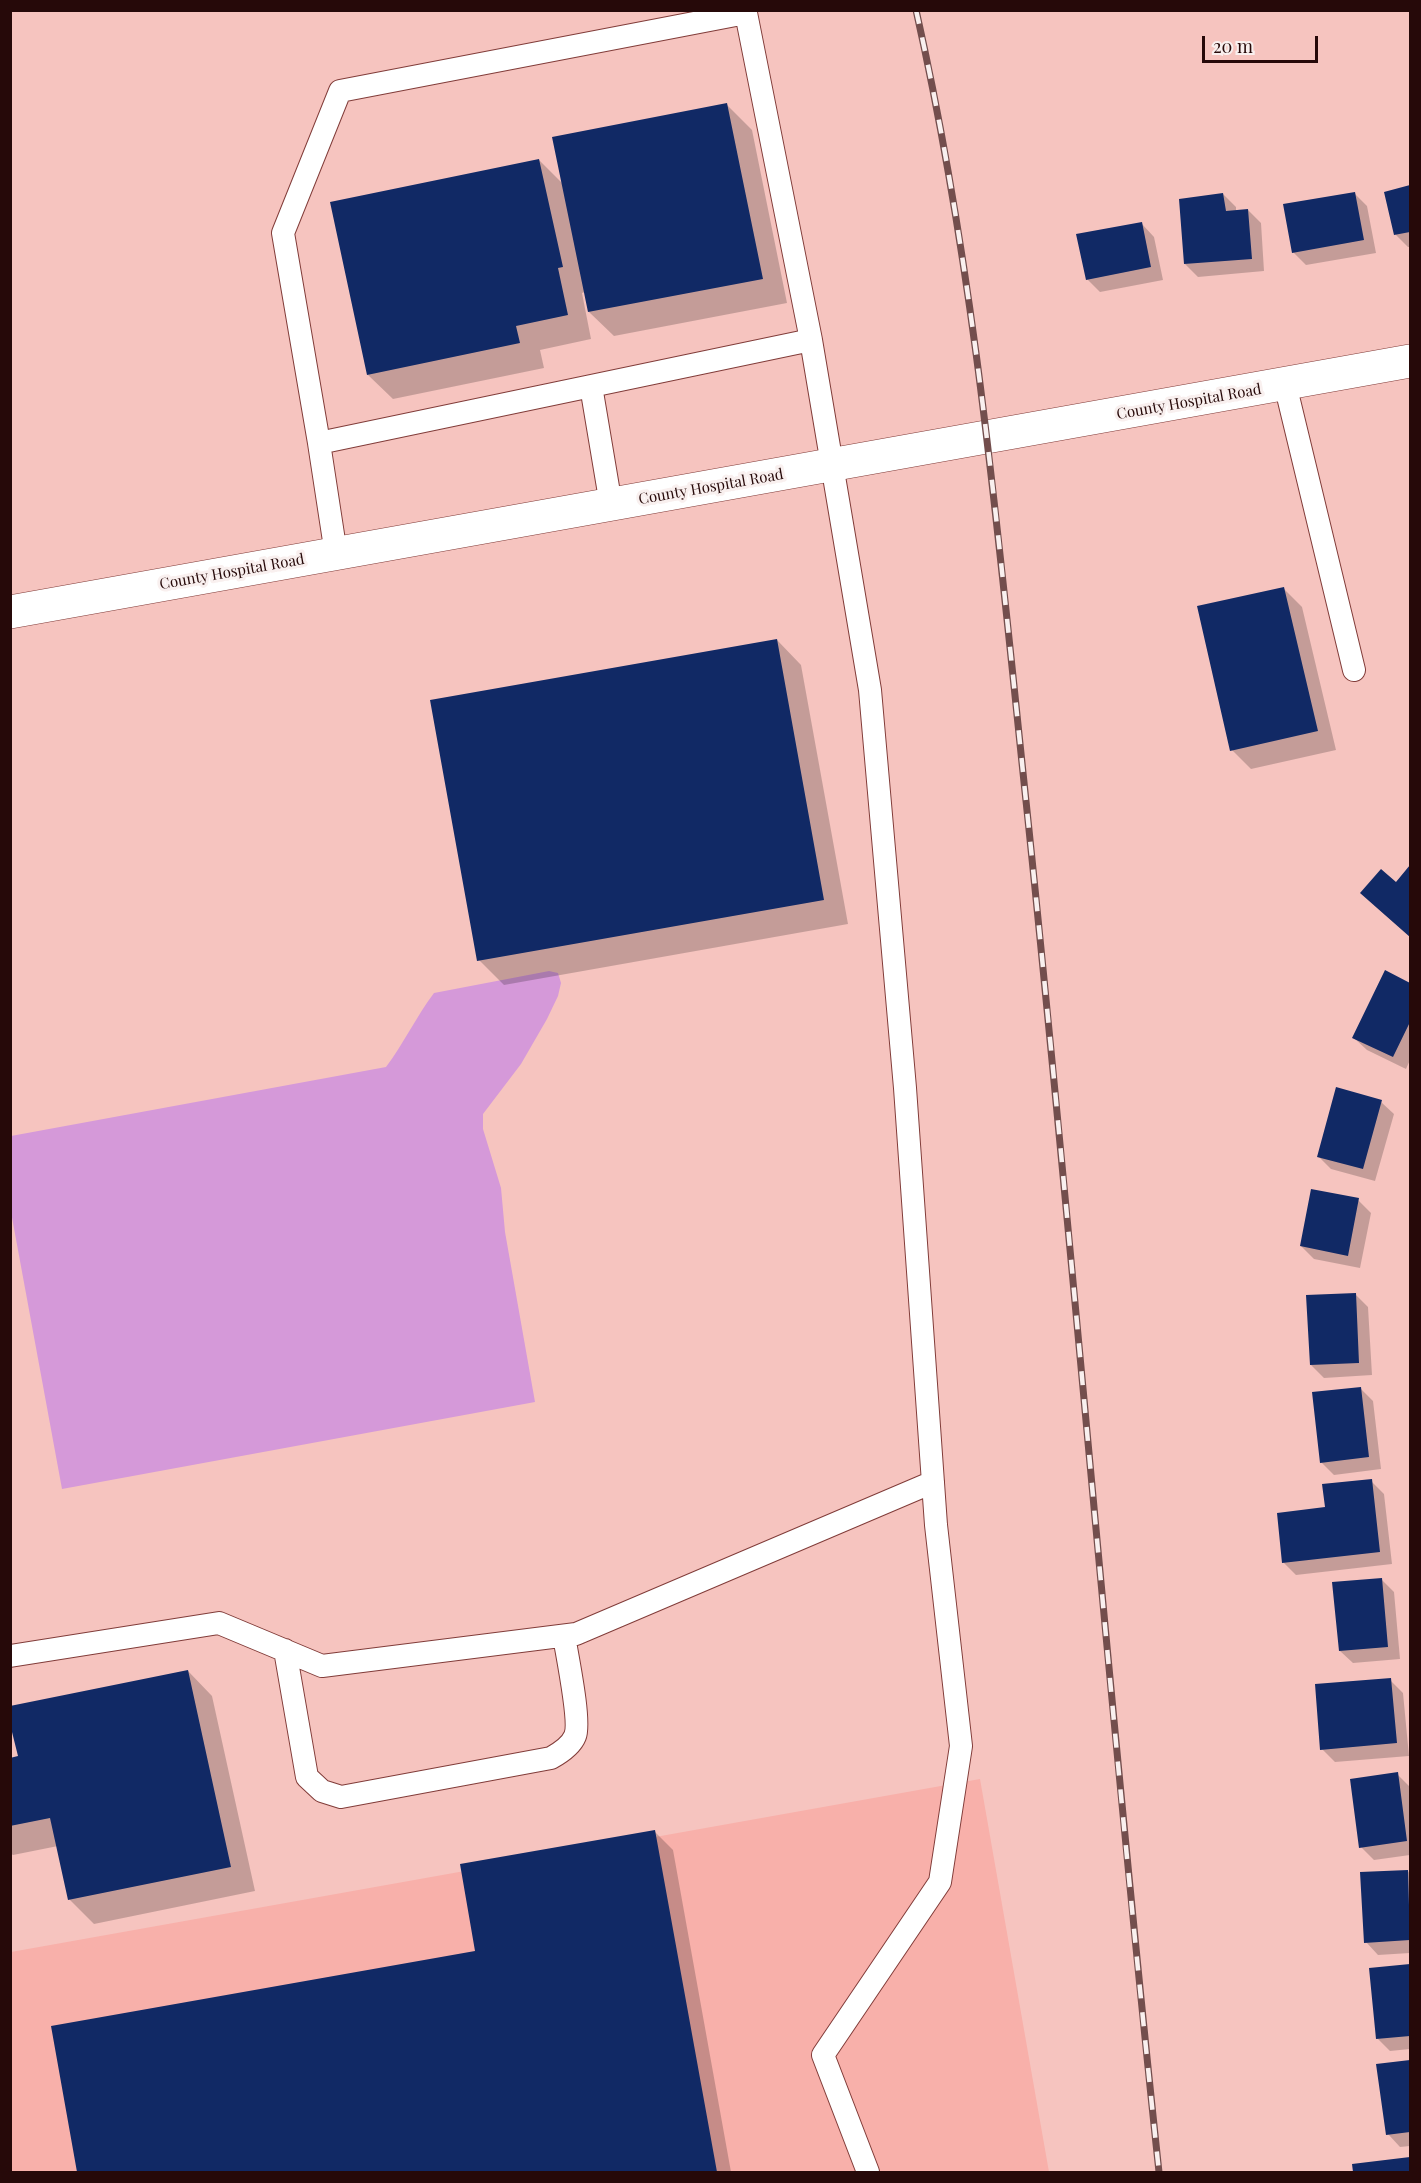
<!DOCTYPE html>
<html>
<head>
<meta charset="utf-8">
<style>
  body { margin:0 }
  #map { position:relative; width:1421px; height:2183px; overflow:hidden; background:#f6c4bf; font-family:"Playfair Display",serif }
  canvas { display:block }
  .frame { position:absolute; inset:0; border:12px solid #260909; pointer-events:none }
  .scale { position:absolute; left:1202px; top:36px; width:116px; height:27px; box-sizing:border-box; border:3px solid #260909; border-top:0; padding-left:8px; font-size:18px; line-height:21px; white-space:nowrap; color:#260909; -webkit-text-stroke:4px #f9f0ef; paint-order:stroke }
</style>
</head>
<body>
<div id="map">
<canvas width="1421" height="2183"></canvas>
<div class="frame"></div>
<div class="scale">20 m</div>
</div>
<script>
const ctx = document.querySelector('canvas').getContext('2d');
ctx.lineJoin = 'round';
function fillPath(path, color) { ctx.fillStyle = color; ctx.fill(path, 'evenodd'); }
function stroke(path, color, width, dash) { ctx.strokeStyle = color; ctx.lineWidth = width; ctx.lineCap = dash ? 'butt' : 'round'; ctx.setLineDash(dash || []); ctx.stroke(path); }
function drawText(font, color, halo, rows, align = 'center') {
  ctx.font = font + ' "Playfair Display",serif'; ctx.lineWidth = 6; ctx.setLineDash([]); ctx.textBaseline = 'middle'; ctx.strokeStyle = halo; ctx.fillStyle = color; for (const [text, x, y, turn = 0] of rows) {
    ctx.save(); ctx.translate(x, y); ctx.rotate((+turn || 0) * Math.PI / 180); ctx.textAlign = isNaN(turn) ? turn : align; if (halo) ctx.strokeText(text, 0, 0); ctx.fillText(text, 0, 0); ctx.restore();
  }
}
fillPath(new Path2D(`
  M 980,1779 L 1049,2172 L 11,2172 L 11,1952 Z`), '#f8b0aa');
fillPath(new Path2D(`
  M 549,971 L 558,973 L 561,983 L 558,996 L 547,1019 L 521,1064 L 483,1114 L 483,1129 L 501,1188 L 505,1232 L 535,1402 L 62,1489 L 11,1212 L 11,1136 L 386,1067 C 404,1043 416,1017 434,993 Z`), '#d599d9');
fillPath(new Path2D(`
  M 727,105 L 752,130 L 787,303 L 614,336 L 589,312 L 585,292 L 582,293 L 591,339 L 540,350 L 544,368 L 393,399 L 368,375 L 539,160 L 564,185 Z
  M 1410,187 L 1410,247 L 1408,247 L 1396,235 L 1386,193 Z
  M 1223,194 L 1236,207 L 1236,212 L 1248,210 L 1261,223 L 1264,271 L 1198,277 L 1185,264 Z
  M 1355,194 L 1367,206 L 1376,253 L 1306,265 L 1293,252 Z
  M 1142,224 L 1154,237 L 1163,280 L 1100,292 L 1087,279 Z
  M 1283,588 L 1302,607 L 1336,750 L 1251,769 L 1232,750 Z
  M 777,640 L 801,665 L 848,924 L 504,985 L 479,960 Z
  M 1410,868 L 1410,937 L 1374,905 Z
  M 1385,972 L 1410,984 L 1410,1060 L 1406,1069 L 1367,1050 L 1354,1038 Z
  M 1381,1102 L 1394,1114 L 1375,1181 L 1331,1169 L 1318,1156 Z
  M 1358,1200 L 1371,1213 L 1360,1268 L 1314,1259 L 1301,1246 Z
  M 1355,1294 L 1368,1307 L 1372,1375 L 1324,1378 L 1311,1365 Z
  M 1360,1388 L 1373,1401 L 1381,1469 L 1334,1475 L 1321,1462 Z
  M 1371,1481 L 1384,1494 L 1392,1564 L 1296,1575 L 1283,1562 L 1327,1509 Z
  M 1381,1579 L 1394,1592 L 1400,1659 L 1353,1663 L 1340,1651 Z
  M 188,1671 L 212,1696 L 255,1891 L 94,1924 L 70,1900 L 58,1846 L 13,1855 L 10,1853 L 10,1759 L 19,1757 Z
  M 1390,1680 L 1403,1693 L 1409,1756 L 1335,1762 L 1322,1749 Z
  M 1397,1774 L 1410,1787 L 1410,1855 L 1374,1860 L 1361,1847 Z
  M 654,1831 L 673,1850 L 731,2172 L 79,2172 L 53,2027 L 477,1952 Z
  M 1408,1871 L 1410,1874 L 1410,1953 L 1378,1955 L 1366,1942 Z
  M 1410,1965 L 1410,2049 L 1390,2051 L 1377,2038 L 1370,1969 Z
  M 1410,2061 L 1410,2146 L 1400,2147 L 1388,2134 L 1378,2066 Z
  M 1410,2159 L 1410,2172 L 1355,2172 L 1354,2165 Z`), '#0003');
fillPath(new Path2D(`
  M 727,103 L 763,279 L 588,312 L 552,137 Z
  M 539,159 L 563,267 L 558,268 L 568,315 L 516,326 L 520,343 L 367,375 L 330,202 Z
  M 1410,185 L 1410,232 L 1394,235 L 1384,192 Z
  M 1355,192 L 1364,240 L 1292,253 L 1283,204 Z
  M 1223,193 L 1226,211 L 1248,209 L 1252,259 L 1184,264 L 1179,199 Z
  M 1142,222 L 1151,267 L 1086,280 L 1076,234 Z
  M 1284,587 L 1318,731 L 1230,751 L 1197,606 Z
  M 777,639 L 824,900 L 477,961 L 430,700 Z
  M 1410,865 L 1410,937 L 1360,893 L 1381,869 L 1396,882 Z
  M 1385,970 L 1410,983 L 1410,1022 L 1393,1057 L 1352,1038 Z
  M 1336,1087 L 1382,1100 L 1363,1169 L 1317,1157 Z
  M 1311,1189 L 1359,1198 L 1348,1256 L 1300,1246 Z
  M 1356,1293 L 1359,1363 L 1310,1365 L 1306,1295 Z
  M 1361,1387 L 1369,1457 L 1320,1463 L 1312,1392 Z
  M 1372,1479 L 1380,1552 L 1282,1563 L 1277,1513 L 1325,1507 L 1322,1484 Z
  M 1382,1578 L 1388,1647 L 1339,1651 L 1332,1582 Z
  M 188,1670 L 231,1867 L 68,1900 L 50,1818 L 10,1826 L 10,1758 L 18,1756 L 10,1724 L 10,1706 Z
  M 1391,1678 L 1397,1743 L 1320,1750 L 1315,1684 Z
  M 1398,1772 L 1407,1841 L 1359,1848 L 1350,1779 Z
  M 655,1830 L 717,2172 L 77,2172 L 51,2026 L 475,1951 L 460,1864 Z
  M 1408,1870 L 1410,1940 L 1364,1943 L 1360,1872 Z
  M 1410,1964 L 1410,2036 L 1376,2039 L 1369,1968 Z
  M 1410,2060 L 1410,2132 L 1386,2135 L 1376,2064 Z
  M 1410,2157 L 1410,2172 L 1353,2172 L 1352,2164 Z`), '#112965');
const service = new Path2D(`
  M 811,340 L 870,690 L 905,1088 L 936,1525 L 961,1746 L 940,1882 L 823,2055 L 868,2172
  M 1285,384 L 1354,670
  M 591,386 L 611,505
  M 319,443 L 283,233 L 340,91 L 746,13 L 811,340 L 319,443 L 336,554
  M 285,1650 L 307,1777 L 322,1791 L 341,1797 L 551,1758 C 560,1753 571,1746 575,1736 C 581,1722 567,1655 564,1636
  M 10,1656 L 219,1623 L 322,1666 L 576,1634 L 933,1482`);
const secondary = new Path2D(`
  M 10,612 L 1410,361`);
stroke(service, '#813c39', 24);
stroke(secondary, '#813c39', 34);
stroke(service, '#fff', 22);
stroke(secondary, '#fff', 33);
const rail = new Path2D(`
  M 916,10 C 975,271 998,536 1026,801 C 1074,1258 1110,1716 1159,2172`);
stroke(rail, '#734e4d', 7);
stroke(rail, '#f9f0ef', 4.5, [14]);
drawText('15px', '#260909', '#f9f0ef', [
  ["County Hospital Road",1189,402,-10],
  ["County Hospital Road",711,487,-10],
  ["County Hospital Road",232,572,-10]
]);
</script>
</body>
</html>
